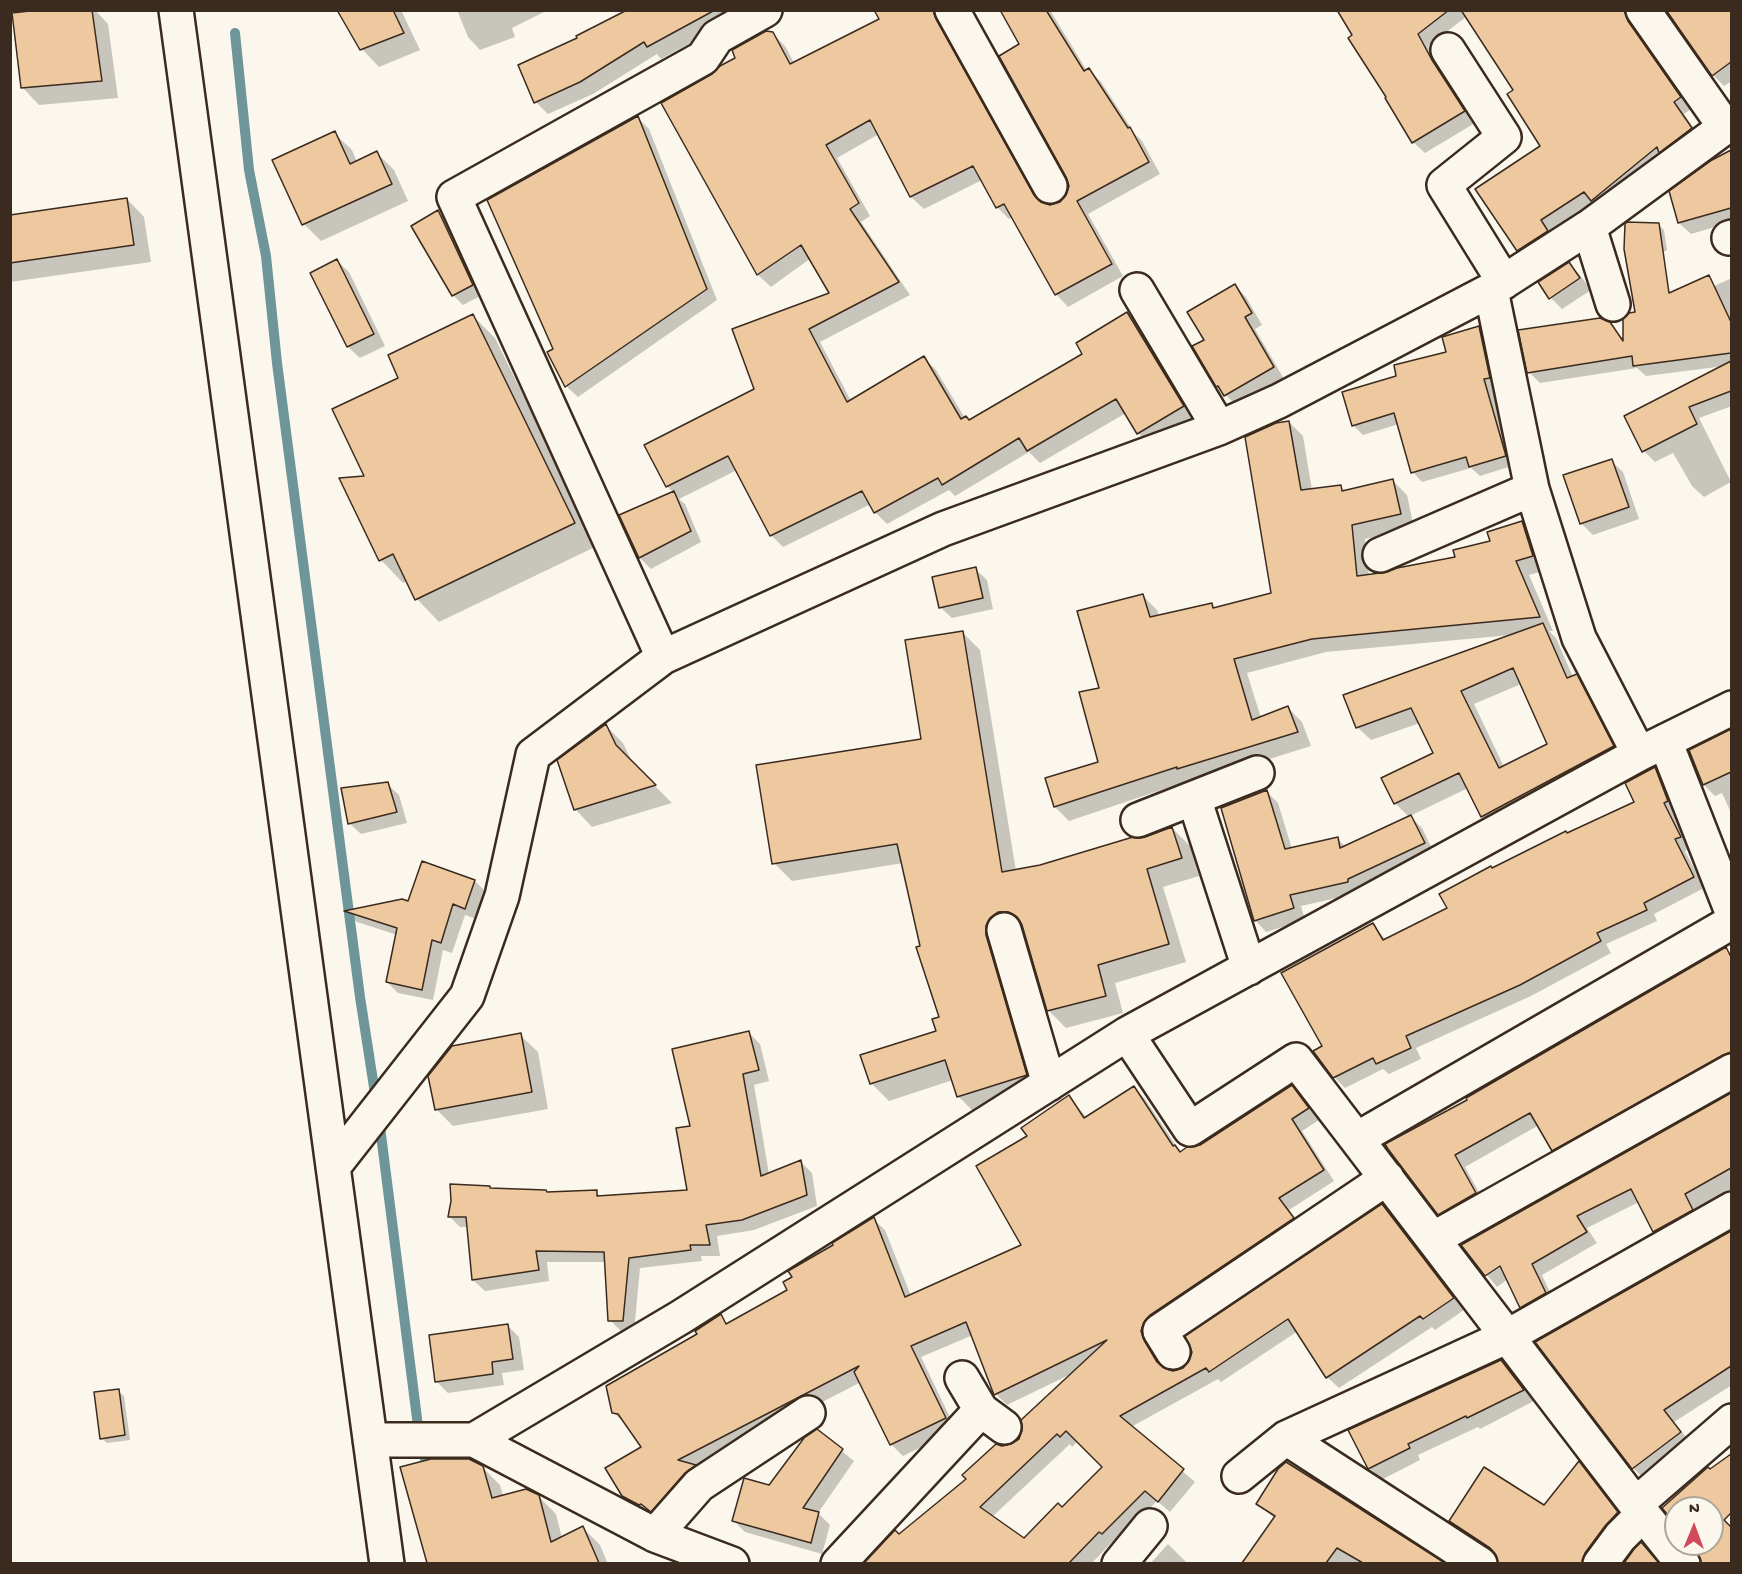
<!DOCTYPE html>
<html>
<head>
<meta charset="utf-8">
<style>
  body { margin:0 }
  #map { position:relative; width:1742px; height:1574px; overflow:hidden; background:#fbf7ec; font-family:"Gochi Hand",sans-serif }
  canvas { display:block }
  .frame { position:absolute; inset:0; border:12px solid #3b2a1e; pointer-events:none }
  .north { position:absolute; left:1664px; top:1496px; width:60px; height:60px; box-sizing:border-box; background:#fbf7ec; border:2px solid #aea59a; border-radius:50%; rotate:1deg; font-size:16px; font-weight:700; line-height:24px; text-align:center; color:#3b2a1e }
  .north::after { content:''; display:block; margin:auto; width:21px; height:27px; background:#d1495b; clip-path:polygon(50% 0,100% 100%,50% 72%,0 100%) }
</style>
</head>
<body>
<div id="map">
<canvas width="1742" height="1574"></canvas>
<div class="frame"></div>
<div class="north">N</div>
</div>
<script>
const ctx = document.querySelector('canvas').getContext('2d');
ctx.lineJoin = 'round';
function fillPath(path, color) { ctx.fillStyle = color; ctx.fill(path, 'evenodd'); }
function stroke(path, color, width, dash) { ctx.strokeStyle = color; ctx.lineWidth = width; ctx.lineCap = dash ? 'butt' : 'round'; ctx.setLineDash(dash || []); ctx.stroke(path); }
fillPath(new Path2D(`
  M 52,10 L 95,10 L 108,24 L 118,98 L 39,105 L 22,87 Z
  M 339,10 L 401,10 L 420,50 L 379,67 L 362,49 Z
  M 457,10 L 548,10 L 512,28 L 515,37 L 480,50 L 468,37 Z
  M 627,10 L 759,10 L 727,23 L 661,59 L 657,54 L 593,94 L 548,114 L 536,102 L 580,39 Z
  M 876,10 L 942,10 L 947,33 L 1043,204 L 1049,206 L 1060,203 L 1068,196 L 1070,187 L 1021,44 L 1001,10 L 1050,10 L 1087,71 L 1089,70 L 1101,82 L 1135,134 L 1142,141 L 1160,174 L 1088,214 L 1123,276 L 1068,307 L 1056,294 L 1013,217 L 1009,219 L 997,207 L 982,180 L 924,209 L 911,197 L 879,134 L 837,158 L 870,216 L 861,222 L 910,295 L 820,342 L 851,401 L 924,358 L 936,370 L 965,418 L 970,421 L 1084,355 L 1127,314 L 1139,326 L 1195,418 L 1150,445 L 1138,433 L 1126,413 L 1040,463 L 1029,452 L 955,496 L 949,490 L 887,524 L 875,512 L 871,504 L 783,547 L 771,535 L 737,470 L 679,499 L 685,504 L 701,542 L 651,569 L 640,558 L 621,516 L 674,493 L 667,486 L 755,390 L 831,294 L 811,258 L 771,287 L 758,275 L 663,104 L 713,76 L 772,33 L 785,46 L 794,63 L 881,20 Z
  M 1338,10 L 1640,10 L 1635,23 L 1638,33 L 1691,109 L 1684,114 L 1702,140 L 1595,203 L 1551,232 L 1529,261 L 1518,250 L 1542,146 L 1515,90 L 1466,17 L 1428,46 L 1443,73 L 1475,123 L 1425,153 L 1413,142 L 1354,35 Z
  M 1729,10 L 1732,13 L 1732,81 L 1724,86 L 1713,75 Z
  M 638,118 L 649,129 L 717,300 L 578,397 L 566,386 L 549,353 L 555,350 Z
  M 334,133 L 352,150 L 357,162 L 377,153 L 394,170 L 408,201 L 321,241 L 304,224 Z
  M 1732,151 L 1732,222 L 1691,234 L 1679,223 L 1713,161 Z
  M 127,199 L 144,217 L 151,262 L 10,282 L 10,216 Z
  M 438,212 L 448,222 L 482,295 L 463,305 L 453,295 Z
  M 1658,224 L 1664,230 L 1667,250 L 1631,270 L 1626,265 L 1626,225 Z
  M 337,261 L 349,272 L 385,346 L 360,358 L 348,347 L 312,273 Z
  M 1569,264 L 1580,275 L 1591,290 L 1562,309 L 1551,298 L 1540,283 Z
  M 1732,278 L 1732,406 L 1699,418 L 1731,482 L 1704,497 L 1692,486 L 1673,453 L 1655,462 L 1644,451 L 1725,366 L 1646,376 L 1637,368 L 1540,383 L 1529,372 L 1609,324 L 1624,340 L 1637,314 L 1669,292 L 1671,294 L 1703,291 Z
  M 1235,286 L 1246,297 L 1262,325 L 1255,329 L 1284,379 L 1237,407 L 1218,386 L 1206,340 Z
  M 473,316 L 495,338 L 597,546 L 439,622 L 417,599 L 408,581 L 403,583 L 381,560 L 367,477 L 400,378 Z
  M 1479,327 L 1488,337 L 1499,388 L 1492,389 L 1515,465 L 1480,476 L 1471,468 L 1422,482 L 1413,472 L 1399,424 L 1363,435 L 1353,425 L 1398,377 L 1448,354 Z
  M 1289,422 L 1303,436 L 1312,490 L 1340,486 L 1346,492 L 1393,481 L 1407,495 L 1414,528 L 1365,539 L 1369,576 L 1457,558 L 1492,542 L 1522,523 L 1536,537 L 1547,570 L 1529,575 L 1553,631 L 1549,631 L 1556,638 L 1573,677 L 1576,676 L 1590,690 L 1626,760 L 1496,830 L 1483,816 L 1468,788 L 1410,816 L 1422,828 L 1435,855 L 1359,893 L 1301,906 L 1305,920 L 1266,932 L 1255,920 L 1241,877 L 1243,876 L 1267,792 L 1278,803 L 1292,849 L 1337,839 L 1346,847 L 1409,817 L 1395,803 L 1435,754 L 1420,723 L 1371,740 L 1357,727 L 1511,635 L 1326,652 L 1247,673 L 1261,718 L 1288,708 L 1302,722 L 1311,746 L 1193,783 L 1191,780 L 1069,821 L 1055,807 L 1100,763 L 1101,689 L 1143,596 L 1157,610 L 1159,616 L 1211,604 L 1216,609 L 1273,594 ZM 1521,684 L 1549,744 L 1504,767 L 1474,704 Z
  M 1611,461 L 1623,472 L 1639,519 L 1593,535 L 1582,524 L 1565,476 Z
  M 975,569 L 987,580 L 993,609 L 952,618 L 940,607 Z
  M 962,632 L 980,650 L 1016,871 L 1145,839 L 1172,828 L 1190,846 L 1199,876 L 1163,887 L 1186,962 L 1115,983 L 1123,1013 L 1066,1028 L 1048,1010 L 1025,929 L 1017,930 L 1044,1093 L 976,1114 L 958,1096 L 953,1080 L 889,1101 L 871,1083 L 938,1032 L 941,1018 L 922,947 L 903,863 L 792,881 L 774,863 L 922,740 Z
  M 606,726 L 623,743 L 633,764 L 672,803 L 592,827 L 575,809 Z
  M 1727,733 L 1732,738 L 1732,815 L 1722,793 L 1715,796 L 1704,785 Z
  M 1655,769 L 1666,780 L 1678,812 L 1674,814 L 1691,848 L 1685,851 L 1704,888 L 1654,914 L 1657,921 L 1606,944 L 1611,953 L 1531,996 L 1416,1048 L 1421,1059 L 1389,1074 L 1383,1069 L 1345,1088 L 1334,1077 L 1324,1047 L 1373,925 L 1386,940 L 1449,909 L 1492,870 L 1636,802 Z
  M 387,784 L 399,795 L 407,823 L 361,834 L 349,823 Z
  M 475,881 L 486,892 L 476,919 L 465,915 L 452,953 L 443,950 L 433,1000 L 398,993 L 387,982 L 397,935 L 357,922 L 347,912 L 402,900 L 409,902 Z
  M 1726,949 L 1732,955 L 1732,1067 L 1564,1161 L 1553,1150 L 1539,1125 L 1465,1167 L 1486,1205 L 1450,1225 L 1439,1214 L 1469,1101 Z
  M 749,1033 L 760,1044 L 769,1081 L 754,1085 L 769,1174 L 801,1162 L 812,1173 L 817,1206 L 754,1230 L 717,1236 L 720,1256 L 701,1256 L 702,1261 L 640,1268 L 634,1332 L 621,1331 L 610,1320 L 606,1262 L 547,1262 L 549,1281 L 485,1291 L 473,1280 L 468,1227 L 460,1227 L 449,1216 L 548,1193 L 596,1192 L 601,1197 L 688,1191 L 692,1128 Z
  M 520,1035 L 538,1052 L 548,1109 L 453,1126 L 436,1109 Z
  M 1134,1087 L 1145,1099 L 1181,1153 L 1201,1146 L 1291,1087 L 1319,1120 L 1302,1131 L 1334,1181 L 1289,1210 L 1304,1230 L 1155,1353 L 1165,1370 L 1174,1372 L 1183,1370 L 1382,1206 L 1393,1217 L 1464,1310 L 1435,1330 L 1432,1327 L 1339,1388 L 1327,1377 L 1298,1331 L 1221,1382 L 1218,1379 L 1131,1427 L 1195,1482 L 1170,1512 L 1157,1501 L 1114,1544 L 1112,1542 L 1091,1564 L 866,1564 L 895,1532 L 899,1536 L 968,1479 L 1002,1447 L 1012,1446 L 1020,1440 L 1073,1373 L 1007,1405 L 996,1394 L 973,1335 L 921,1357 L 956,1430 L 903,1456 L 891,1444 L 861,1382 L 696,1467 L 651,1516 L 635,1507 L 623,1495 L 643,1448 L 627,1424 L 613,1413 L 720,1316 L 728,1324 L 789,1290 L 835,1246 L 873,1219 L 885,1230 L 911,1296 L 1024,1245 L 1029,1137 L 1069,1097 L 1087,1118 ZM 1078,1441 L 1104,1467 L 1062,1509 L 1024,1540 L 992,1517 L 1070,1444 L 1072,1447 Z
  M 1732,1095 L 1732,1205 L 1665,1242 L 1654,1231 L 1639,1202 L 1587,1228 L 1597,1243 L 1542,1275 L 1556,1305 L 1532,1318 L 1521,1307 L 1508,1279 L 1497,1287 L 1463,1245 Z
  M 1732,1233 L 1732,1385 L 1674,1422 L 1691,1443 L 1644,1479 L 1633,1468 L 1537,1343 Z
  M 508,1326 L 519,1337 L 524,1370 L 502,1373 L 504,1385 L 448,1393 L 436,1381 Z
  M 1501,1361 L 1534,1401 L 1480,1429 L 1478,1427 L 1418,1455 L 1420,1460 L 1381,1480 L 1369,1468 Z
  M 118,1391 L 124,1396 L 130,1440 L 107,1443 L 101,1438 Z
  M 817,1431 L 854,1461 L 818,1513 L 830,1525 L 822,1554 L 745,1532 L 734,1521 L 769,1487 Z
  M 1732,1456 L 1732,1510 L 1712,1531 L 1712,1508 L 1676,1508 L 1676,1523 L 1664,1508 Z
  M 1286,1464 L 1442,1564 L 1244,1564 L 1275,1519 L 1258,1504 Z
  M 1579,1464 L 1590,1475 L 1628,1525 L 1597,1564 L 1518,1564 L 1491,1543 L 1489,1550 L 1462,1533 L 1451,1521 L 1544,1507 Z
  M 482,1467 L 500,1485 L 503,1496 L 538,1496 L 556,1514 L 562,1538 L 583,1528 L 600,1545 L 608,1564 L 428,1564 L 402,1468 Z
  M 1732,1540 L 1732,1564 L 1714,1564 Z
  M 1168,1544 L 1188,1564 L 1150,1564 Z`), '#0003');
stroke(new Path2D(`
  M 235,33 L 249,170 L 266,256 L 277,363 L 360,997 L 376,1100
  M 379,1119 L 419,1434 L 429,1475`), '#6d959a', 10);
const building = new Path2D(`
  M 38,10 L 92,10 L 102,81 L 21,88 L 12,13 Z
  M 337,10 L 393,10 L 404,33 L 360,50 Z
  M 627,10 L 715,10 L 647,47 L 644,42 L 580,82 L 534,103 L 518,65 L 577,38 L 576,36 Z
  M 874,10 L 933,10 L 936,19 L 1034,195 L 1041,202 L 1050,205 L 1060,202 L 1066,195 L 1069,186 L 1066,177 L 999,56 L 1019,44 L 1000,10 L 1046,10 L 1084,71 L 1089,68 L 1128,128 L 1130,127 L 1149,162 L 1077,201 L 1112,264 L 1055,295 L 1004,204 L 996,208 L 973,166 L 910,197 L 870,120 L 826,145 L 859,203 L 850,209 L 899,282 L 809,329 L 847,402 L 924,356 L 961,419 L 966,416 L 969,420 L 1082,354 L 1076,343 L 1127,312 L 1184,406 L 1137,434 L 1116,399 L 1027,451 L 1019,438 L 942,485 L 938,478 L 874,513 L 862,491 L 770,536 L 728,456 L 666,487 L 644,445 L 754,389 L 732,329 L 829,293 L 801,245 L 757,275 L 661,103 L 712,74 L 720,66 L 735,58 L 732,50 L 766,31 L 773,32 L 790,64 L 879,19 Z
  M 1337,10 L 1449,10 L 1418,34 L 1432,60 L 1465,111 L 1412,143 L 1385,98 L 1386,97 L 1348,38 L 1352,35 Z
  M 1461,10 L 1624,10 L 1628,21 L 1681,97 L 1674,102 L 1692,128 L 1659,153 L 1657,147 L 1591,201 L 1584,192 L 1541,220 L 1548,231 L 1517,251 L 1475,189 L 1540,146 L 1507,94 L 1513,90 Z
  M 1666,10 L 1731,10 L 1731,62 L 1712,76 Z
  M 638,116 L 707,289 L 565,387 L 547,352 L 553,349 L 487,200 Z
  M 335,131 L 350,164 L 377,151 L 392,184 L 302,225 L 272,160 Z
  M 1731,150 L 1731,208 L 1678,223 L 1669,191 L 1712,160 Z
  M 127,198 L 134,245 L 10,263 L 10,215 Z
  M 438,210 L 473,285 L 452,296 L 411,226 Z
  M 1627,222 L 1659,223 L 1669,293 L 1709,275 L 1731,322 L 1731,353 L 1633,366 L 1632,356 L 1527,373 L 1518,330 L 1600,318 L 1610,322 L 1623,341 L 1623,319 L 1629,313 L 1635,312 L 1624,249 L 1625,224 Z
  M 337,259 L 374,334 L 347,347 L 310,273 Z
  M 1569,262 L 1580,278 L 1549,299 L 1538,282 Z
  M 1235,284 L 1252,313 L 1245,317 L 1274,367 L 1224,396 L 1218,386 L 1216,387 L 1192,346 L 1204,340 L 1187,312 Z
  M 473,314 L 575,523 L 415,600 L 393,554 L 379,561 L 339,478 L 364,476 L 332,409 L 398,378 L 388,355 Z
  M 1479,326 L 1490,378 L 1484,379 L 1506,456 L 1469,467 L 1466,457 L 1411,473 L 1394,413 L 1352,426 L 1342,392 L 1396,376 L 1394,365 L 1446,352 L 1442,337 Z
  M 1731,361 L 1731,391 L 1689,407 L 1697,424 L 1642,452 L 1624,416 Z
  M 1289,421 L 1301,490 L 1341,485 L 1342,491 L 1393,479 L 1401,514 L 1352,525 L 1357,576 L 1387,572 L 1397,568 L 1455,557 L 1453,550 L 1490,541 L 1487,532 L 1522,521 L 1533,556 L 1516,561 L 1540,617 L 1312,639 L 1234,659 L 1252,720 L 1288,706 L 1298,732 L 1177,769 L 1177,767 L 1054,807 L 1045,778 L 1098,762 L 1079,692 L 1099,688 L 1077,611 L 1143,594 L 1150,617 L 1212,603 L 1213,608 L 1271,593 L 1245,437 L 1276,423 Z
  M 1612,459 L 1629,507 L 1580,524 L 1563,475 Z
  M 674,491 L 691,531 L 639,558 L 619,515 Z
  M 976,567 L 983,598 L 939,608 L 932,577 Z
  M 1543,623 L 1567,678 L 1577,674 L 1614,746 L 1481,817 L 1459,773 L 1394,804 L 1381,778 L 1433,753 L 1411,708 L 1356,728 L 1343,695 ZM 1513,668 L 1547,744 L 1499,768 L 1461,691 Z
  M 963,631 L 1002,872 L 1040,865 L 1133,837 L 1145,837 L 1172,827 L 1182,858 L 1147,869 L 1169,944 L 1098,965 L 1106,996 L 1047,1011 L 1022,925 L 1017,917 L 1008,912 L 998,912 L 990,918 L 986,926 L 986,935 L 1027,1075 L 957,1097 L 945,1060 L 870,1084 L 860,1055 L 936,1031 L 932,1019 L 939,1017 L 916,947 L 920,946 L 897,844 L 772,864 L 756,765 L 921,739 L 905,640 Z
  M 606,724 L 616,745 L 656,785 L 574,810 L 557,760 Z
  M 1731,729 L 1731,772 L 1703,785 L 1689,750 Z
  M 1655,767 L 1668,801 L 1664,803 L 1681,837 L 1675,839 L 1694,877 L 1644,903 L 1647,910 L 1597,933 L 1601,941 L 1520,985 L 1406,1036 L 1411,1048 L 1376,1064 L 1373,1058 L 1333,1078 L 1313,1051 L 1322,1046 L 1281,973 L 1373,923 L 1383,940 L 1447,908 L 1439,894 L 1491,866 L 1492,868 L 1566,831 L 1567,833 L 1634,802 L 1625,783 Z
  M 388,782 L 397,812 L 348,824 L 341,788 Z
  M 1267,790 L 1285,849 L 1338,837 L 1340,848 L 1411,815 L 1425,843 L 1348,879 L 1348,882 L 1290,895 L 1294,908 L 1254,921 L 1221,808 Z
  M 422,861 L 475,880 L 465,909 L 453,904 L 441,943 L 432,940 L 422,990 L 386,982 L 397,928 L 344,911 L 402,899 L 408,901 Z
  M 1726,947 L 1731,957 L 1731,1052 L 1723,1055 L 1552,1151 L 1530,1113 L 1455,1155 L 1476,1193 L 1438,1215 L 1388,1149 L 1385,1144 L 1467,1100 L 1466,1098 Z
  M 749,1031 L 759,1070 L 743,1074 L 761,1176 L 801,1160 L 807,1195 L 742,1220 L 706,1225 L 710,1245 L 690,1245 L 691,1250 L 629,1258 L 623,1321 L 608,1321 L 604,1252 L 536,1251 L 539,1270 L 472,1280 L 466,1217 L 448,1217 L 451,1201 L 450,1184 L 490,1186 L 490,1188 L 546,1190 L 547,1192 L 597,1190 L 597,1196 L 687,1190 L 676,1128 L 690,1126 L 672,1049 Z
  M 521,1033 L 532,1092 L 435,1110 L 428,1076 L 452,1046 Z
  M 1292,1085 L 1309,1108 L 1292,1119 L 1324,1170 L 1279,1198 L 1294,1218 L 1150,1315 L 1144,1322 L 1141,1331 L 1144,1340 L 1157,1362 L 1164,1368 L 1173,1371 L 1183,1368 L 1189,1361 L 1192,1352 L 1185,1336 L 1382,1204 L 1454,1298 L 1423,1319 L 1420,1316 L 1326,1378 L 1288,1319 L 1209,1372 L 1206,1368 L 1120,1416 L 1184,1469 L 1158,1502 L 1145,1491 L 1102,1534 L 1099,1532 L 1069,1563 L 864,1563 L 895,1530 L 899,1534 L 966,1479 L 962,1475 L 996,1444 L 1002,1446 L 1011,1444 L 1019,1439 L 1022,1430 L 1021,1420 L 1107,1340 L 994,1395 L 966,1322 L 911,1346 L 946,1418 L 890,1445 L 854,1372 L 859,1366 L 678,1460 L 696,1465 L 685,1473 L 651,1512 L 641,1504 L 639,1505 L 622,1496 L 605,1468 L 641,1447 L 618,1414 L 612,1413 L 606,1386 L 697,1334 L 695,1331 L 721,1314 L 726,1324 L 787,1290 L 783,1282 L 792,1277 L 788,1271 L 833,1245 L 832,1243 L 874,1217 L 905,1297 L 1021,1245 L 976,1166 L 1027,1136 L 1021,1128 L 1069,1095 L 1084,1118 L 1134,1086 L 1173,1146 L 1175,1145 L 1180,1152 L 1187,1147 L 1200,1145 ZM 1066,1431 L 1102,1467 L 1062,1507 L 1058,1503 L 1024,1538 L 980,1507 L 1057,1434 L 1060,1437 Z
  M 1731,1093 L 1731,1168 L 1685,1194 L 1693,1210 L 1653,1232 L 1631,1189 L 1577,1216 L 1587,1232 L 1532,1264 L 1546,1293 L 1520,1308 L 1500,1266 L 1485,1276 L 1461,1245 Z
  M 1731,1231 L 1731,1366 L 1664,1410 L 1681,1432 L 1632,1469 L 1535,1342 Z
  M 508,1324 L 513,1359 L 492,1362 L 493,1374 L 435,1382 L 429,1335 Z
  M 1501,1360 L 1524,1390 L 1467,1418 L 1466,1416 L 1408,1444 L 1410,1448 L 1368,1469 L 1348,1430 Z
  M 119,1389 L 125,1435 L 100,1439 L 94,1392 Z
  M 817,1429 L 843,1449 L 803,1508 L 819,1512 L 811,1543 L 732,1521 L 744,1478 L 769,1485 L 804,1438 Z
  M 1731,1454 L 1731,1513 L 1724,1520 L 1731,1527 L 1731,1563 L 1701,1563 L 1698,1553 L 1691,1544 L 1712,1544 L 1712,1508 L 1676,1508 L 1676,1525 L 1662,1508 L 1708,1467 L 1710,1469 Z
  M 431,1459 L 469,1459 L 483,1466 L 492,1498 L 526,1489 L 539,1495 L 551,1542 L 583,1526 L 599,1563 L 427,1563 L 400,1467 Z
  M 1579,1461 L 1618,1512 L 1605,1526 L 1585,1553 L 1582,1563 L 1498,1563 L 1496,1555 L 1490,1548 L 1449,1521 L 1484,1467 L 1544,1505 Z
  M 1286,1462 L 1334,1492 L 1445,1563 L 1363,1563 L 1337,1548 L 1326,1563 L 1242,1563 L 1275,1516 L 1256,1504 L 1278,1469 Z
  M 1641,1542 L 1659,1563 L 1624,1563 L 1634,1549 Z`);
fillPath(building, '#eec99f');
stroke(building, '#3b2a1e', 1.5);
const street = new Path2D(`
  M 176,10 L 387,1564
  M 952,10 L 1050,186
  M 1643,10 L 1725,127
  M 1448,50 L 1504,137 L 1444,185 L 1504,282
  M 1589,227 L 1613,304
  M 1729,238 L 1732,237
  M 1137,290 L 1219,428
  M 1491,290 L 1532,489 L 1579,638 L 1639,754
  M 1380,555 L 1532,489
  M 663,657 L 454,197 L 703,58 L 717,37 L 765,10
  M 1665,741 L 1732,912
  M 1194,798 L 1249,968
  M 1138,820 L 1257,773
  M 1004,930 L 1049,1084
  M 1127,1034 L 1190,1129 L 1296,1060 L 1643,1514 L 1683,1564
  M 1357,1139 L 1732,922
  M 333,1167 L 467,996 L 502,896 L 533,755 L 663,657 L 943,529 L 1219,428 L 1279,401 L 1491,290 L 1589,227 L 1732,122
  M 1433,1239 L 1732,1071
  M 1173,1352 L 1160,1331 L 1387,1178
  M 962,1378 L 981,1410 L 1004,1427
  M 1286,1438 L 1480,1564
  M 370,1440 L 474,1440 L 655,1535 L 732,1564
  M 474,1440 L 681,1317 L 1127,1034 L 1639,754 L 1732,708
  M 1239,1476 L 1286,1438 L 1508,1336 L 1732,1209
  M 1636,1504 L 1732,1421
  M 655,1535 L 699,1485 L 808,1413
  M 838,1564 L 981,1410
  M 1119,1564 L 1150,1526
  M 1600,1564 L 1620,1537 L 1643,1514`);
stroke(street, '#3b2a1e', 38);
stroke(street, '#fbf7ec', 33);
</script>
</body>
</html>
